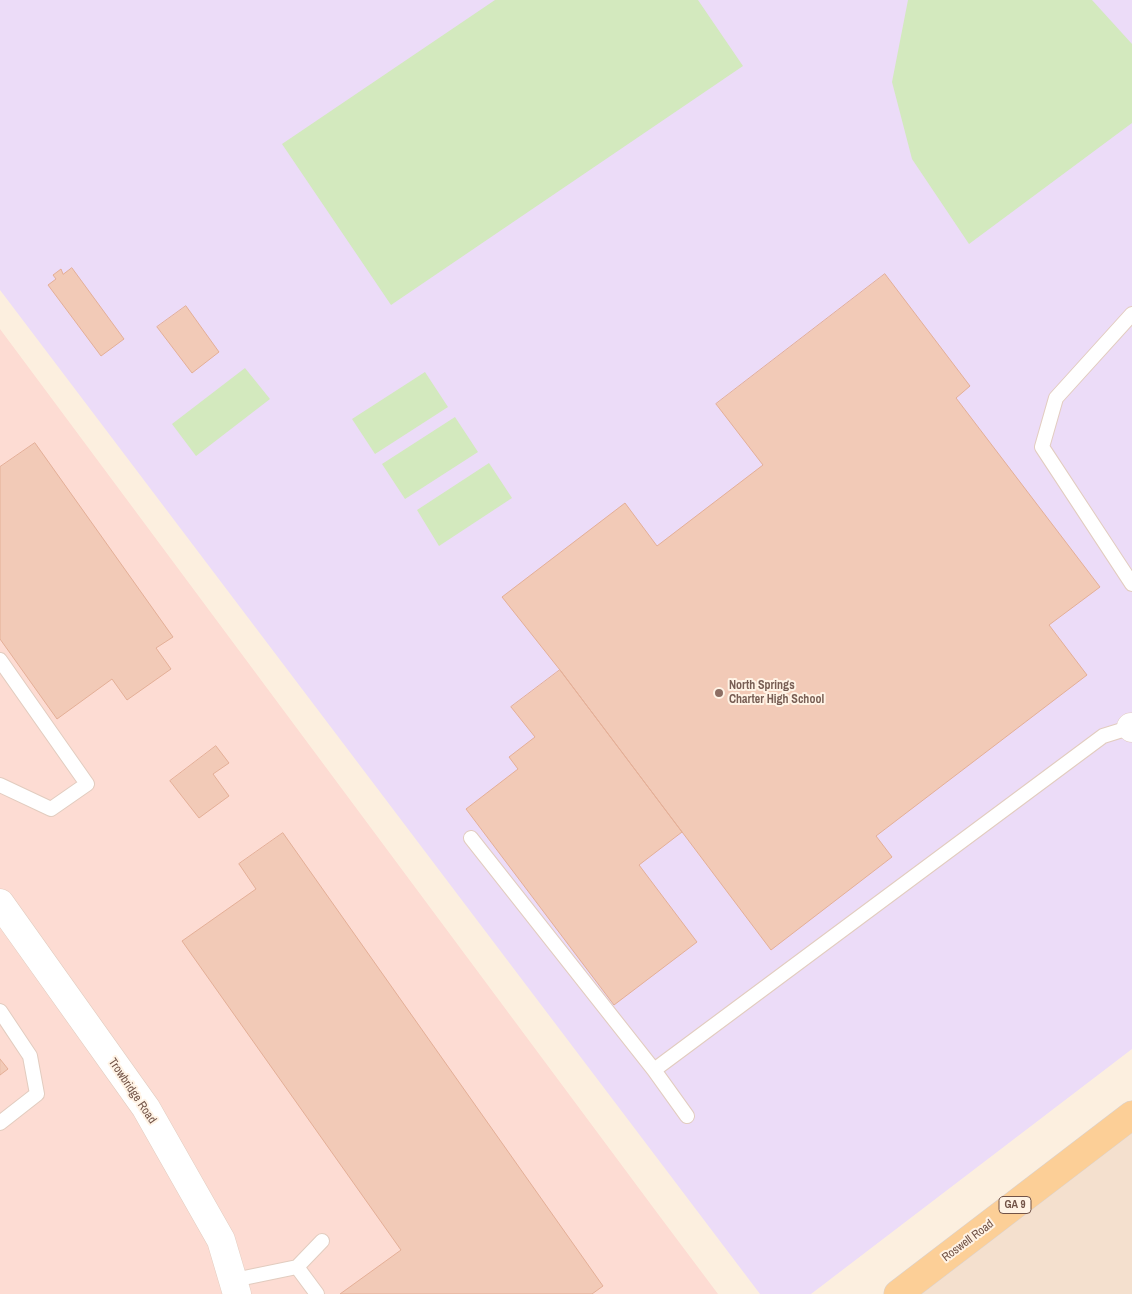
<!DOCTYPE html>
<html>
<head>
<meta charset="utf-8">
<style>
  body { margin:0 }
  canvas { display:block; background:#fcefdf }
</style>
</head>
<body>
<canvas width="1132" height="1294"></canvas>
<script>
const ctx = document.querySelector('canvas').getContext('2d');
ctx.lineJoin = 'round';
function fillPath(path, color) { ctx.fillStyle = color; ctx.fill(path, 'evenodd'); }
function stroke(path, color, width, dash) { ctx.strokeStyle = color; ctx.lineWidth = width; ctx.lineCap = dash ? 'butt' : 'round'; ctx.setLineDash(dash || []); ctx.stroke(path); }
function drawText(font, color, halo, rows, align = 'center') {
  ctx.font = font + ' "Archivo Narrow",sans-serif'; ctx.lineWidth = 4; ctx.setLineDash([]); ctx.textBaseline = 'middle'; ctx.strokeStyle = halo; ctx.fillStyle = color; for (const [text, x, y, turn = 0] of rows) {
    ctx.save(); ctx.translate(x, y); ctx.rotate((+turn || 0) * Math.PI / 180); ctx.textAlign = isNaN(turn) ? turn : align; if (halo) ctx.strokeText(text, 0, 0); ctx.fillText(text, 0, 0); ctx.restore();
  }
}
fillPath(new Path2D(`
  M 1132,1100 L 1132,1294 L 906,1294 L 1099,1123 Z`), '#f4e0ce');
fillPath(new Path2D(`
  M 0,329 L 658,1214 L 718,1294 L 0,1294 Z`), '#fddcd3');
fillPath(new Path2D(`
  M 0,0 L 1132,0 L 1132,1049 L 811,1294 L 760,1294 L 0,290 Z`), '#ecdcf8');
fillPath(new Path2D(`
  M 495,0 L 698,0 L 743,66 L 391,305 L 282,144 Z
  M 908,0 L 1092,0 L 1132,44 L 1132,123 L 969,244 L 912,159 L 892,82 Z
  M 245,368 L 270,399 L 196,456 L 172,424 Z
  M 425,372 L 448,407 L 375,454 L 352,419 Z
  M 455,417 L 478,452 L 405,499 L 382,464 Z
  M 489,463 L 512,498 L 439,546 L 417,510 Z`), '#d3e9be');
const building = new Path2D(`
  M 72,268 L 124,339 L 101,356 L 48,285 L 56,279 L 53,275 L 61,269 L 63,274 Z
  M 885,274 L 970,386 L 956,398 L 1100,587 L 1049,625 L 1087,675 L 876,836 L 892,857 L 771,950 L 560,670 L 502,597 L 625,503 L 657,546 L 763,465 L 716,404 Z
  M 186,306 L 219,352 L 192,373 L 157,327 Z
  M 35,443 L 173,637 L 156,648 L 171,669 L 127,700 L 112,679 L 57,719 L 0,639 L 0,467 Z
  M 560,670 L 682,832 L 639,865 L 697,942 L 614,1005 L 466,809 L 518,769 L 509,757 L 535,737 L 511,707 Z
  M 216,746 L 229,763 L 213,774 L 229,796 L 199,818 L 170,781 Z
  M 283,833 L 603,1286 L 592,1294 L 340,1294 L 401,1250 L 182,941 L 256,889 L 239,864 Z
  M 0,1059 L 8,1069 L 0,1075 Z`);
fillPath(building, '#f2cab7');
stroke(building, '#e4af97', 1);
const service = new Path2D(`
  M 1132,314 L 1056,398 L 1042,447 L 1132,584
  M 0,660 L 87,784 L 51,809 L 0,785
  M 471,838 L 654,1070 L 687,1116
  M 0,1011 L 30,1056 L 37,1094 L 0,1123
  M 654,1070 L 1103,736 L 1132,727
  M 297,1267 L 317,1294
  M 234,1280 L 297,1267 L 322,1241`);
const minor = new Path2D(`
  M 1131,727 L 1132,728
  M 0,903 L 146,1108 L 221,1240 L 237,1294`);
const primary = new Path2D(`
  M 898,1294 L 1132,1115`);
stroke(service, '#e2ccbf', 16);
stroke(minor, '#e2ccbf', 29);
stroke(primary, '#dad2cf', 29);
stroke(service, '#fff', 14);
stroke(minor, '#fff', 28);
stroke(primary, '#fccf97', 28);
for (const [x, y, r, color] of [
  [719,693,5,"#8d6e63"]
]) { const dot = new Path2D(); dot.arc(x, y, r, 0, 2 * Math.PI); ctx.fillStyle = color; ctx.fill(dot); stroke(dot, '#fff3e5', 2); }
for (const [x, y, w] of [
  [1015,1205,32]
]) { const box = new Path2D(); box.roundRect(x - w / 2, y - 8.5, w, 17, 4); ctx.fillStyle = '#fff3e5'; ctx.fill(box); stroke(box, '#725347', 1); }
drawText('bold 11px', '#725347', null, [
  ["GA 9",1015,1205]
]);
drawText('bold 12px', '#785e54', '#fff3e5', [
  ["North Springs",729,686],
  ["Charter High School",729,700]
], 'left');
drawText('12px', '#725347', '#fff3e5', [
  ["Trowbridge Road",132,1091,56],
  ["Roswell Road",968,1241,-37]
]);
</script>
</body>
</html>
